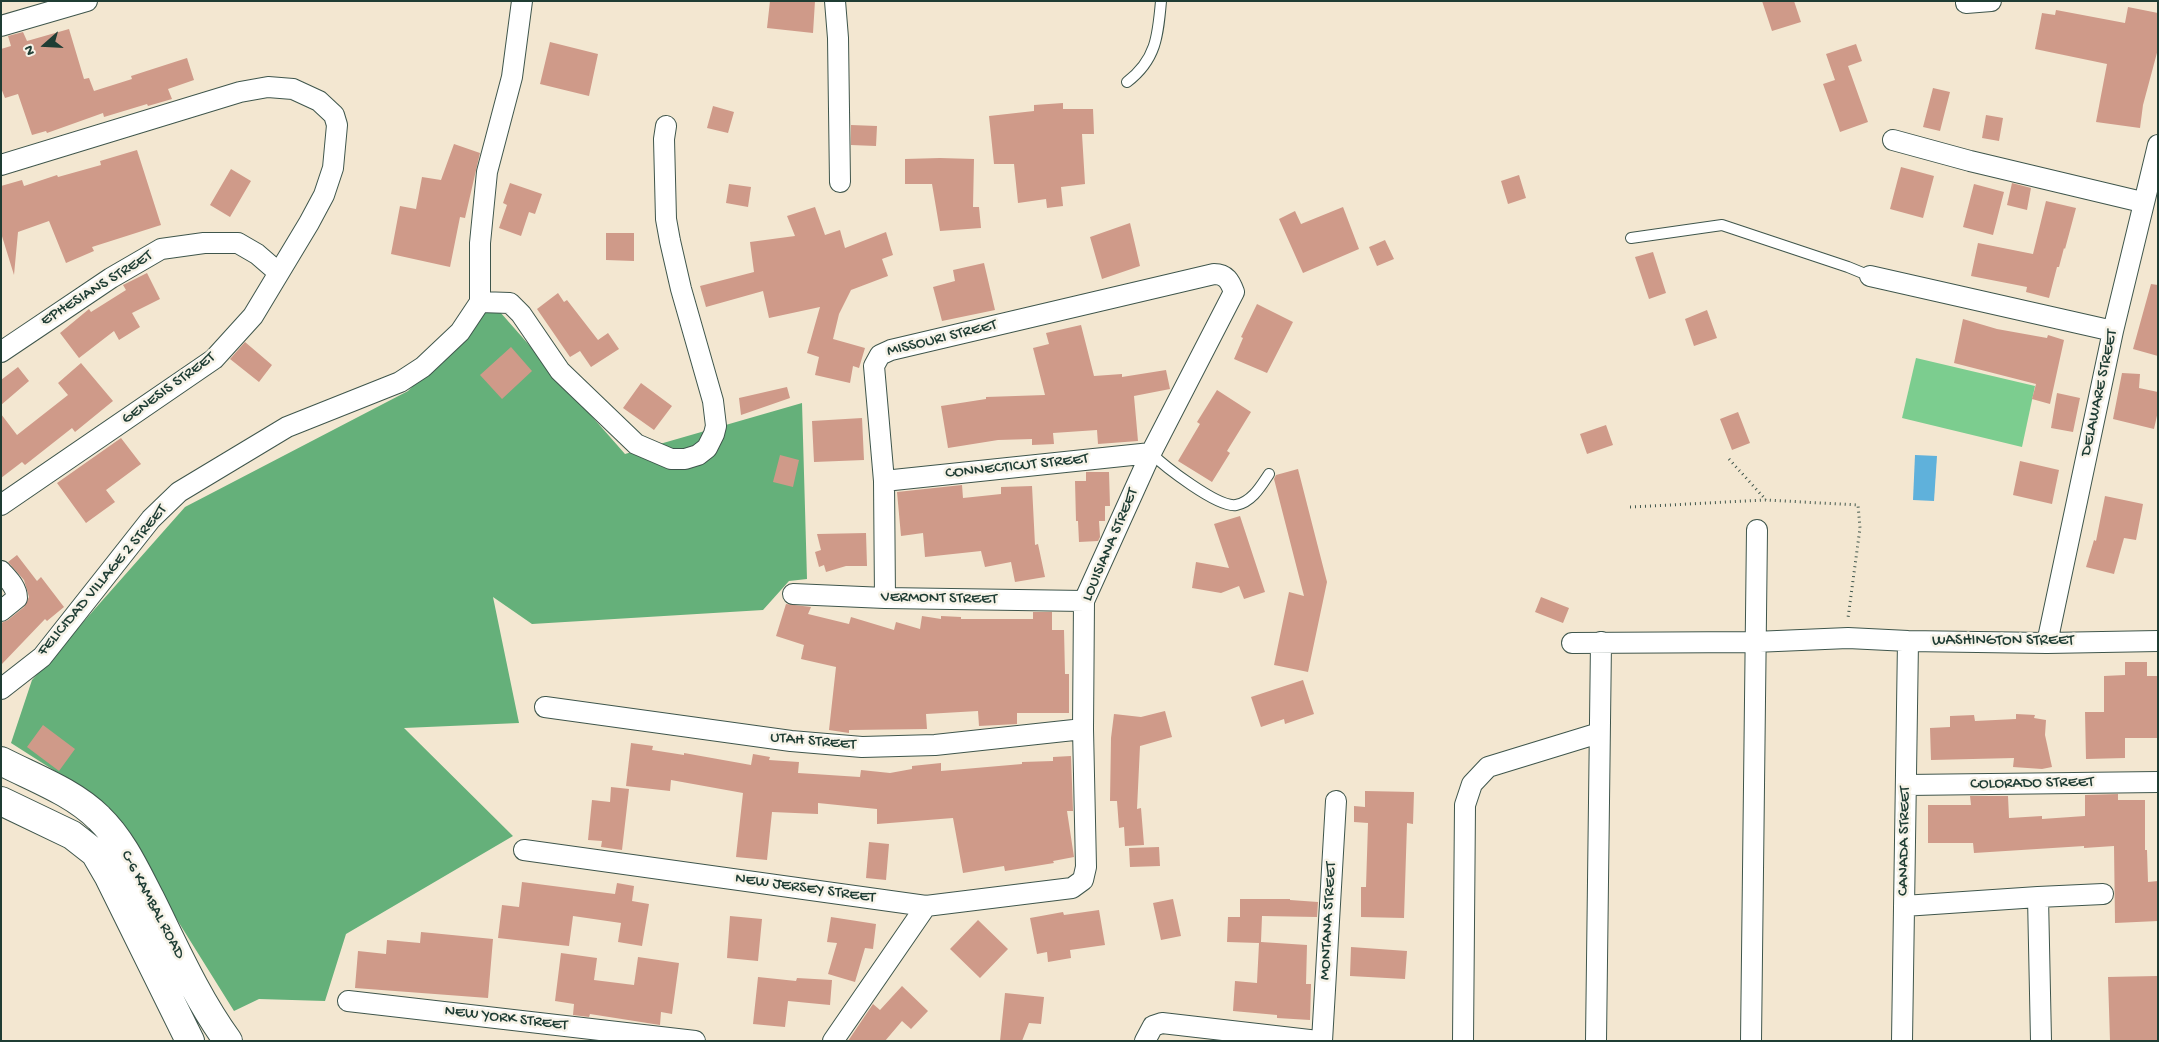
<!DOCTYPE html>
<html>
<head>
<meta charset="utf-8">
<style>
  body { margin:0 }
  #map { position:relative; width:2159px; height:1042px; overflow:hidden; background:#f3e7d1; font-family:"Gochi Hand",sans-serif }
  canvas { display:block }
  .frame { position:absolute; inset:0; border:2px solid #1f3d34; pointer-events:none }
  .north { position:absolute; left:20px; top:20px; width:50px; height:50px; -webkit-text-stroke:4px #f7f3e8; paint-order:stroke; rotate:251deg; font-size:14px; font-weight:700; line-height:20px; text-align:center; color:#1f3d34 }
  .north::after { content:''; display:block; margin:auto; width:18px; height:22px; background:#1f3d34; clip-path:polygon(50% 0,100% 100%,50% 72%,0 100%) }
</style>
</head>
<body>
<div id="map">
<canvas width="2159" height="1042"></canvas>
<div class="frame"></div>
<div class="north">N</div>
</div>
<script>
const ctx = document.querySelector('canvas').getContext('2d');
ctx.lineJoin = 'round';
function fillPath(path, color) { ctx.fillStyle = color; ctx.fill(path, 'evenodd'); }
function stroke(path, color, width, dash) { ctx.strokeStyle = color; ctx.lineWidth = width; ctx.lineCap = dash ? 'butt' : 'round'; ctx.setLineDash(dash || []); ctx.stroke(path); }
function drawText(font, color, halo, rows, align = 'center') {
  ctx.font = font + ' "Gochi Hand",sans-serif'; ctx.lineWidth = 5; ctx.setLineDash([]); ctx.textBaseline = 'middle'; ctx.strokeStyle = halo; ctx.fillStyle = color; for (const [text, x, y, turn = 0] of rows) {
    ctx.save(); ctx.translate(x, y); ctx.rotate((+turn || 0) * Math.PI / 180); ctx.textAlign = isNaN(turn) ? turn : align; if (halo) ctx.strokeText(text, 0, 0); ctx.fillText(text, 0, 0); ctx.restore();
  }
}
fillPath(new Path2D(`
  M 1916,358 L 2035,386 L 2022,447 L 1902,418 Z`), '#7ccd8f');
fillPath(new Path2D(`
  M 493,304 L 625,454 L 802,403 L 807,579 L 789,581 L 763,610 L 532,624 L 493,597 L 519,723 L 404,728 L 513,836 L 346,934 L 325,1001 L 259,999 L 234,1011 L 113,817 L 80,787 L 11,743 L 32,680 L 185,507 L 408,391 Z`), '#65b07a');
fillPath(new Path2D(`
  M 1915,455 L 1937,456 L 1934,501 L 1913,500 Z`), '#5fb1db');
fillPath(new Path2D(`
  M 770,1 L 815,1 L 813,33 L 767,28 Z
  M 1762,1 L 1794,1 L 1801,22 L 1772,31 Z
  M 2128,7 L 2158,13 L 2158,49 L 2143,105 L 2140,128 L 2096,122 L 2107,64 L 2035,49 L 2042,13 L 2055,15 L 2056,10 L 2125,23 Z
  M 69,29 L 84,79 L 89,78 L 94,91 L 132,79 L 131,76 L 187,58 L 194,80 L 168,89 L 172,99 L 148,106 L 147,104 L 104,117 L 103,113 L 47,133 L 46,131 L 32,135 L 18,94 L 5,98 L 1,88 L 1,49 L 11,46 L 8,36 L 23,32 L 27,41 Z
  M 550,42 L 598,54 L 589,96 L 540,84 Z
  M 1856,44 L 1862,61 L 1848,66 L 1868,122 L 1840,132 L 1823,84 L 1835,80 L 1826,54 Z
  M 1933,88 L 1950,92 L 1940,131 L 1923,127 Z
  M 1063,103 L 1063,109 L 1093,109 L 1094,134 L 1082,134 L 1085,184 L 1061,187 L 1063,206 L 1047,208 L 1046,199 L 1018,203 L 1014,164 L 994,164 L 989,116 L 1034,111 L 1034,105 Z
  M 713,106 L 734,112 L 728,133 L 707,128 Z
  M 1986,115 L 2003,118 L 1999,141 L 1982,138 Z
  M 851,125 L 877,126 L 876,146 L 851,145 Z
  M 454,144 L 480,153 L 465,218 L 460,217 L 450,267 L 391,254 L 400,206 L 416,209 L 422,177 L 441,180 Z
  M 137,150 L 161,225 L 92,247 L 94,251 L 66,263 L 49,221 L 18,232 L 14,275 L 1,233 L 1,186 L 22,180 L 24,186 L 57,175 L 58,177 L 101,165 L 100,161 Z
  M 940,158 L 974,159 L 973,207 L 979,207 L 981,228 L 940,231 L 932,184 L 905,184 L 905,159 Z
  M 1901,167 L 1934,176 L 1923,218 L 1890,209 Z
  M 231,169 L 251,181 L 230,217 L 210,205 Z
  M 1519,175 L 1526,198 L 1508,204 L 1501,181 Z
  M 510,183 L 542,194 L 535,214 L 529,212 L 521,236 L 499,228 L 507,205 L 503,203 Z
  M 2012,183 L 2031,188 L 2027,210 L 2007,205 Z
  M 729,184 L 751,187 L 748,207 L 726,203 Z
  M 1974,184 L 2004,192 L 1993,235 L 1963,227 Z
  M 2046,201 L 2076,208 L 2065,249 L 2064,248 L 2059,267 L 2057,267 L 2049,298 L 2026,292 L 2027,287 L 1971,276 L 1978,243 L 2033,254 Z
  M 815,207 L 825,235 L 840,230 L 845,248 L 886,232 L 893,255 L 882,259 L 888,276 L 851,290 L 839,314 L 833,339 L 865,348 L 859,368 L 853,366 L 850,383 L 815,375 L 819,357 L 807,353 L 820,307 L 769,318 L 763,291 L 706,307 L 700,286 L 754,272 L 750,242 L 795,236 L 787,216 Z
  M 1343,207 L 1359,249 L 1303,273 L 1279,219 L 1295,211 L 1301,224 Z
  M 1130,223 L 1140,266 L 1102,279 L 1090,237 Z
  M 606,233 L 634,233 L 634,261 L 606,260 Z
  M 1385,240 L 1394,259 L 1377,266 L 1369,247 Z
  M 1653,252 L 1666,293 L 1649,299 L 1635,257 Z
  M 984,263 L 995,310 L 942,321 L 933,287 L 955,281 L 953,270 Z
  M 147,273 L 160,299 L 132,313 L 140,327 L 119,340 L 114,331 L 79,358 L 60,333 L 89,309 L 91,312 L 126,290 L 123,285 Z
  M 2151,284 L 2158,285 L 2158,356 L 2133,349 Z
  M 558,293 L 564,302 L 567,300 L 598,340 L 608,333 L 619,349 L 591,367 L 580,351 L 570,357 L 537,309 Z
  M 1257,304 L 1293,322 L 1267,373 L 1234,359 L 1243,338 L 1241,337 Z
  M 1707,310 L 1717,338 L 1694,346 L 1685,319 Z
  M 1963,319 L 1997,329 L 2047,338 L 2048,335 L 2064,340 L 2050,404 L 2032,399 L 2036,384 L 1954,363 Z
  M 1081,325 L 1094,376 L 1122,374 L 1122,377 L 1166,370 L 1170,389 L 1134,396 L 1138,441 L 1098,444 L 1097,430 L 1053,433 L 1054,444 L 1032,445 L 1032,439 L 998,440 L 948,448 L 941,406 L 986,399 L 986,397 L 1045,395 L 1033,348 L 1049,344 L 1046,333 Z
  M 245,342 L 272,365 L 259,382 L 230,359 Z
  M 511,347 L 532,371 L 502,399 L 480,375 Z
  M 81,363 L 113,401 L 75,432 L 72,428 L 25,465 L 22,462 L 1,478 L 1,414 L 17,435 L 68,395 L 58,383 Z
  M 18,367 L 29,381 L 1,405 L 1,380 Z
  M 2122,373 L 2140,374 L 2139,388 L 2158,392 L 2158,411 L 2154,429 L 2113,419 Z
  M 641,383 L 672,406 L 654,430 L 623,408 Z
  M 787,387 L 790,398 L 741,415 L 739,398 Z
  M 1217,390 L 1251,412 L 1227,451 L 1230,453 L 1212,482 L 1178,461 L 1200,424 L 1197,422 Z
  M 2057,393 L 2080,398 L 2073,432 L 2051,428 Z
  M 1738,412 L 1750,443 L 1732,450 L 1720,419 Z
  M 862,418 L 864,460 L 814,462 L 812,421 Z
  M 1606,425 L 1613,445 L 1587,454 L 1580,434 Z
  M 121,438 L 141,464 L 106,490 L 115,502 L 86,523 L 57,483 Z
  M 780,455 L 799,460 L 793,487 L 773,482 Z
  M 2020,461 L 2059,470 L 2052,504 L 2013,495 Z
  M 1298,469 L 1327,582 L 1308,672 L 1274,665 L 1289,592 L 1304,596 L 1274,479 L 1276,475 Z
  M 1086,472 L 1109,472 L 1110,506 L 1105,506 L 1105,521 L 1099,521 L 1100,537 L 1098,541 L 1079,542 L 1078,521 L 1076,521 L 1075,481 L 1086,481 Z
  M 962,485 L 963,498 L 1001,494 L 1001,487 L 1032,486 L 1035,545 L 1038,544 L 1045,577 L 1015,582 L 1011,562 L 985,567 L 981,551 L 925,557 L 923,533 L 901,536 L 897,492 Z
  M 2105,496 L 2143,504 L 2136,540 L 2124,538 L 2114,574 L 2086,567 L 2094,540 L 2096,541 Z
  M 1240,516 L 1265,592 L 1244,599 L 1239,586 L 1221,593 L 1192,588 L 1196,562 L 1229,568 L 1214,524 Z
  M 866,533 L 867,566 L 846,566 L 826,572 L 824,565 L 819,567 L 815,552 L 821,550 L 817,534 Z
  M 17,555 L 37,581 L 41,577 L 64,607 L 47,621 L 45,619 L 1,665 L 1,623 L 8,620 L 24,607 L 29,597 L 24,580 L 8,562 Z
  M 1541,597 L 1569,608 L 1563,623 L 1535,612 Z
  M 786,604 L 811,607 L 808,614 L 849,624 L 851,617 L 894,630 L 896,622 L 920,629 L 922,616 L 941,619 L 941,616 L 961,617 L 961,619 L 1033,619 L 1033,612 L 1052,612 L 1052,630 L 1064,630 L 1065,674 L 1069,674 L 1069,713 L 1017,713 L 1017,724 L 979,726 L 978,711 L 926,714 L 927,729 L 849,730 L 849,733 L 829,730 L 836,667 L 801,659 L 804,645 L 776,636 Z
  M 2125,662 L 2147,662 L 2147,676 L 2158,676 L 2158,738 L 2125,738 L 2125,758 L 2086,759 L 2085,712 L 2104,712 L 2104,676 L 2125,675 Z
  M 1303,680 L 1314,714 L 1285,724 L 1284,719 L 1261,727 L 1251,697 Z
  M 1165,711 L 1172,737 L 1140,746 L 1137,809 L 1141,808 L 1144,845 L 1125,846 L 1124,827 L 1119,828 L 1117,801 L 1110,801 L 1111,738 L 1114,714 L 1141,717 Z
  M 2016,714 L 2035,715 L 2034,718 L 2046,720 L 2045,735 L 2052,767 L 2042,769 L 2013,767 L 2014,758 L 1931,760 L 1930,728 L 1950,727 L 1950,716 L 1974,715 L 1975,721 L 2016,719 Z
  M 43,725 L 75,749 L 59,771 L 27,747 Z
  M 631,743 L 653,746 L 652,750 L 684,755 L 684,753 L 751,765 L 753,754 L 770,757 L 769,760 L 799,762 L 798,773 L 860,777 L 861,770 L 890,773 L 912,769 L 912,766 L 941,763 L 941,771 L 1022,764 L 1022,762 L 1053,761 L 1053,757 L 1071,756 L 1073,811 L 1067,811 L 1074,857 L 1053,861 L 1054,863 L 1005,871 L 1004,866 L 963,873 L 953,818 L 877,824 L 877,809 L 818,803 L 818,814 L 772,812 L 767,860 L 736,857 L 743,793 L 671,780 L 670,791 L 626,786 Z
  M 611,787 L 629,789 L 622,850 L 601,847 L 602,841 L 588,840 L 592,800 L 610,802 Z
  M 1365,791 L 1414,792 L 1413,824 L 1407,823 L 1404,918 L 1361,917 L 1361,887 L 1366,887 L 1368,823 L 1354,822 L 1354,806 L 1365,807 Z
  M 2118,794 L 2118,800 L 2145,800 L 2145,850 L 2147,850 L 2148,882 L 2158,881 L 2158,921 L 2115,923 L 2114,846 L 2084,848 L 2084,846 L 1974,853 L 1973,843 L 1928,843 L 1928,805 L 1971,805 L 1970,796 L 2008,796 L 2009,818 L 2042,816 L 2042,819 L 2085,816 L 2085,795 Z
  M 869,842 L 889,844 L 886,880 L 866,878 Z
  M 1159,847 L 1160,866 L 1130,867 L 1129,848 Z
  M 522,882 L 615,894 L 617,883 L 634,886 L 632,901 L 649,904 L 642,946 L 618,942 L 621,923 L 573,916 L 569,946 L 498,938 L 502,905 L 519,907 Z
  M 1173,899 L 1181,936 L 1161,940 L 1153,903 Z
  M 1240,899 L 1290,899 L 1290,900 L 1318,902 L 1317,917 L 1262,916 L 1261,942 L 1307,945 L 1306,984 L 1311,984 L 1310,1020 L 1277,1018 L 1277,1015 L 1233,1011 L 1235,981 L 1257,983 L 1259,943 L 1227,942 L 1228,917 L 1240,917 Z
  M 1099,910 L 1105,945 L 1070,950 L 1071,958 L 1048,962 L 1047,952 L 1037,954 L 1030,918 L 1063,912 L 1064,915 Z
  M 730,916 L 762,919 L 758,961 L 727,958 Z
  M 831,917 L 876,924 L 873,949 L 865,948 L 855,982 L 828,974 L 837,943 L 827,942 Z
  M 978,920 L 1008,949 L 980,978 L 950,949 Z
  M 421,932 L 493,939 L 488,998 L 355,988 L 358,951 L 386,954 L 387,940 L 420,943 Z
  M 1351,947 L 1407,951 L 1405,979 L 1350,976 Z
  M 561,953 L 597,958 L 594,980 L 634,985 L 638,957 L 679,963 L 672,1014 L 661,1012 L 660,1025 L 590,1014 L 589,1017 L 573,1015 L 574,1004 L 555,1001 Z
  M 2157,976 L 2158,1041 L 2110,1041 L 2108,977 Z
  M 758,977 L 796,981 L 797,978 L 832,980 L 830,1005 L 788,1001 L 785,1027 L 753,1024 Z
  M 902,986 L 928,1011 L 911,1029 L 902,1021 L 885,1041 L 848,1041 L 873,1004 L 880,1010 Z
  M 1005,993 L 1044,997 L 1041,1024 L 1029,1023 L 1022,1041 L 1000,1041 Z`), '#cf9a89');
const service = new Path2D(`
  M 1127,82 C 1156,60 1158,36 1161,1
  M 1631,238 L 1722,225 L 1848,267 L 1870,276
  M 1151,453 C 1164,466 1218,508 1236,505 C 1252,502 1261,486 1269,474`);
const minor = new Path2D(`
  M 835,1 L 838,38 L 840,182
  M 1966,3 L 1991,1
  M 1,26 L 87,1
  M 1893,140 L 1970,161 L 2142,202
  M 1,165 L 240,92 L 268,87 L 293,89 L 319,101 L 334,115 L 337,125 L 333,168 L 324,195 L 309,223 L 253,316 L 214,359 L 1,505
  M 1870,276 L 2113,331
  M 480,302 L 510,303 L 521,314 L 560,371 L 636,444 L 671,459 L 685,459 L 698,455 L 707,448 L 714,434 L 716,426 L 713,401 L 681,289 L 670,241 L 666,219 L 664,139 L 666,126
  M 480,302 L 480,243 L 487,172 L 512,77 L 522,1
  M 1,352 L 111,278 L 161,249 L 204,243 L 238,243 L 257,254 L 279,273
  M 884,481 L 1151,453
  M 1,571 C 8,579 17,587 17,598 L 1,611
  M 793,594 L 885,598 L 1084,601
  M 1572,643 L 1754,642 L 1848,638 L 1908,641 L 2047,643 L 2158,641
  M 2047,643 L 2113,331 L 2158,145
  M 1,689 L 42,657 L 151,519 L 179,492 L 287,427 L 400,382 L 423,367 L 460,332 L 480,302
  M 545,707 L 791,741 L 862,747 L 935,745 L 1083,729
  M 1906,785 L 2158,782
  M 524,850 L 926,906 L 1072,888 L 1083,880 L 1086,867 L 1083,729 L 1084,601 L 1151,453 L 1234,292 C 1230,281 1226,274 1214,274 L 891,350 L 880,355 L 874,366 L 884,481 L 885,598
  M 2038,897 L 2103,894
  M 1904,906 L 2038,897 L 2041,1041
  M 348,1001 L 695,1041
  M 833,1041 L 926,906
  M 1145,1041 L 1153,1026 L 1162,1023 L 1318,1041
  M 1322,1041 L 1336,801
  M 1463,1041 L 1465,805 L 1472,784 L 1488,767 L 1599,733
  M 1596,1041 L 1601,642
  M 1751,1041 L 1757,530
  M 1902,1041 L 1908,641`);
const secondary = new Path2D(`
  M 1,761 C 34,778 73,792 99,818 C 122,840 136,871 150,898 C 174,946 196,997 228,1041
  M 1,801 L 72,835 L 95,853 L 109,877 L 190,1041`);
stroke(service, '#3f564c', 12);
stroke(minor, '#3f564c', 22);
stroke(secondary, '#3f564c', 30);
stroke(new Path2D(`
  M 1729,459 L 1766,500
  M 1630,507 L 1766,500 L 1858,505 L 1860,528 L 1848,618`), '#3f564c', 3, [1, 4]);
stroke(service, '#fff', 10);
stroke(minor, '#fff', 20);
stroke(secondary, '#fff', 28);
drawText('16px', '#1f3d34', '#f7f3e8', [
  ["EPHESIANS STREET",97,289,-32],
  ["MISSOURI STREET",942,339,-14],
  ["GENESIS STREET",169,389,-36],
  ["DELAWARE STREET",2100,393,-78],
  ["CONNECTICUT STREET",1017,467,-6],
  ["LOUISIANA STREET",1111,545,-67],
  ["FELICIDAD VILLAGE 2 STREET",103,581,-50],
  ["VERMONT STREET",939,599,1],
  ["WASHINGTON STREET",2003,642],
  ["UTAH STREET",813,742,5],
  ["COLORADO STREET",2032,784,-1],
  ["CANADA STREET",1905,841,-89],
  ["NEW JERSEY STREET",805,889,8],
  ["C-6 KAMBAL ROAD",152,905,62],
  ["MONTANA STREET",1329,921,-87],
  ["NEW YORK STREET",506,1019,7]
]);
</script>
</body>
</html>
